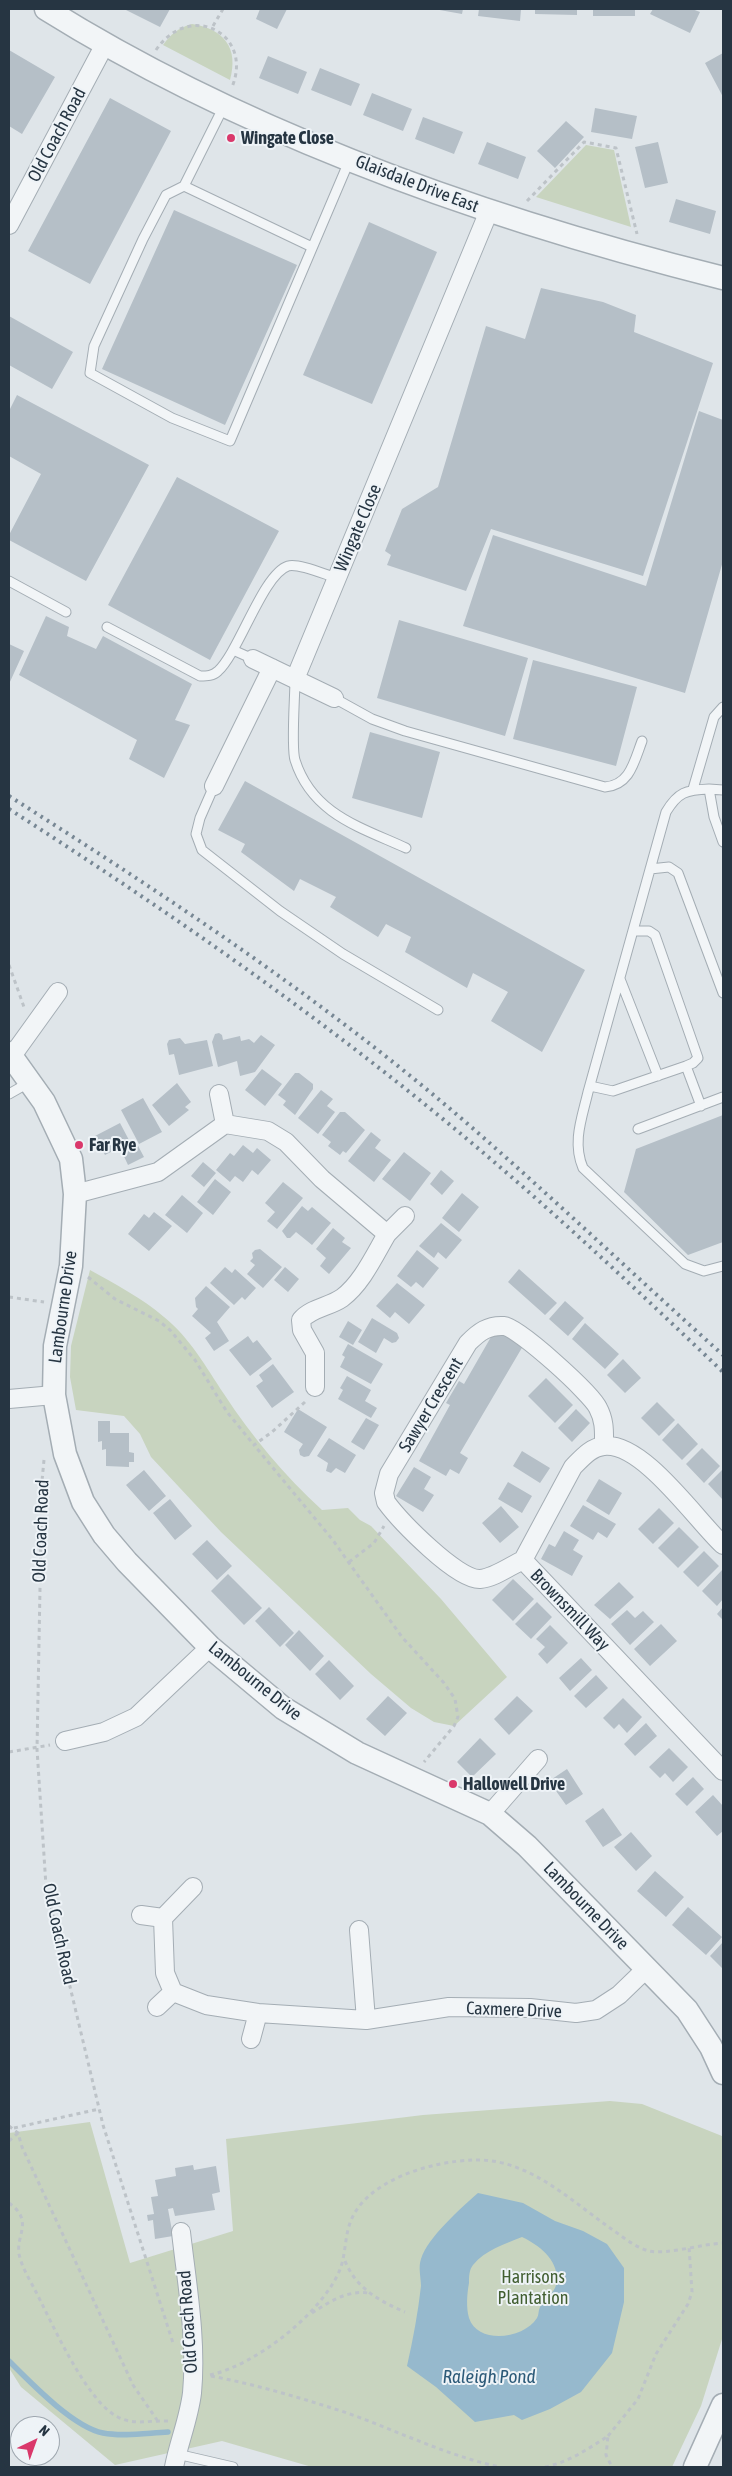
<!DOCTYPE html>
<html>
<head>
<meta charset="utf-8">
<style>
  body { margin:0 }
  #map { position:relative; width:732px; height:2476px; overflow:hidden; background:#dfe5e9; font-family:"Asap Condensed",sans-serif }
  canvas { display:block }
  .frame { position:absolute; inset:0; border:10px solid #263542; pointer-events:none }
  .north { position:absolute; left:10px; top:2416px; width:50px; height:50px; box-sizing:border-box; background:#eef3f7; border:1px solid #9ea7af; border-radius:50%; rotate:42deg; font-size:14px; font-weight:700; line-height:20px; text-align:center; color:#263542 }
  .north::after { content:''; display:block; margin:auto; width:18px; height:22px; background:#da386b; clip-path:polygon(50% 0,100% 100%,50% 72%,0 100%) }
</style>
</head>
<body>
<div id="map">
<canvas width="732" height="2476"></canvas>
<div class="frame"></div>
<div class="north">N</div>
</div>
<script>
const ctx = document.querySelector('canvas').getContext('2d');
ctx.lineJoin = 'round';
function fillPath(path, color) { ctx.fillStyle = color; ctx.fill(path, 'evenodd'); }
function stroke(path, color, width, dash) { ctx.strokeStyle = color; ctx.lineWidth = width; ctx.lineCap = dash ? 'butt' : 'round'; ctx.setLineDash(dash || []); ctx.stroke(path); }
function drawText(font, color, halo, rows, align = 'center') {
  ctx.font = font + ' "Asap Condensed",sans-serif'; ctx.lineWidth = 4; ctx.setLineDash([]); ctx.textBaseline = 'middle'; ctx.strokeStyle = halo; ctx.fillStyle = color; for (const [text, x, y, turn = 0] of rows) {
    ctx.save(); ctx.translate(x, y); ctx.rotate((+turn || 0) * Math.PI / 180); ctx.textAlign = isNaN(turn) ? turn : align; if (halo) ctx.strokeText(text, 0, 0); ctx.fillText(text, 0, 0); ctx.restore();
  }
}
fillPath(new Path2D(`
  M 192,24 C 224,29 239,48 230,80 L 163,45 C 171,34 178,28 192,24 Z
  M 586,145 L 614,150 L 631,227 L 536,197 Z
  M 90,1270 C 115,1284 142,1298 164,1317 C 190,1338 206,1367 224,1394 C 252,1437 284,1475 322,1510 L 348,1508 L 360,1520 L 371,1526 L 441,1599 L 507,1677 L 454,1726 L 434,1722 L 411,1708 L 371,1674 L 221,1532 L 151,1457 L 140,1434 L 124,1416 L 76,1410 L 70,1377 L 71,1346 Z
  M 610,2101 L 642,2104 L 722,2136 L 723,2336 L 701,2406 L 672,2467 L 312,2467 L 222,2441 L 115,2465 L 21,2387 L 9,2368 L 9,2133 L 90,2122 L 130,2263 L 233,2231 L 226,2139 L 423,2115 Z`), '#c8d4bf');
fillPath(new Path2D(`
  M 478,2193 L 523,2203 L 555,2221 L 583,2231 L 607,2244 L 624,2268 L 624,2302 L 612,2353 L 581,2392 L 550,2409 L 522,2420 L 514,2415 L 475,2422 L 436,2387 L 407,2366 C 413,2339 418,2313 421,2286 C 421,2278 418,2267 421,2259 C 427,2238 462,2207 478,2193 ZM 522,2237 C 539,2245 557,2259 557,2279 C 557,2292 546,2297 540,2307 C 538,2311 539,2315 537,2318 C 524,2339 478,2345 469,2318 C 466,2307 467,2294 469,2283 C 469,2277 469,2270 473,2265 C 485,2250 505,2244 522,2237 Z`), '#96b9cd');
stroke(new Path2D(`
  M 9,2361 C 30,2382 73,2427 103,2433 C 123,2437 147,2433 168,2432`), '#96b9cd', 5.5);
fillPath(new Path2D(`
  M 124,9 L 170,9 L 160,27 Z
  M 260,9 L 287,9 L 277,29 L 256,19 Z
  M 434,9 L 463,9 L 462,14 Z
  M 479,9 L 521,9 L 520,21 L 478,16 Z
  M 535,9 L 577,9 L 577,15 L 535,14 Z
  M 593,9 L 635,9 L 635,16 L 593,16 Z
  M 653,9 L 692,9 L 700,12 L 690,33 L 650,14 Z
  M 9,50 L 55,77 L 22,134 L 9,126 Z
  M 723,53 L 723,97 L 705,63 Z
  M 268,56 L 307,72 L 298,94 L 259,78 Z
  M 320,68 L 360,84 L 351,106 L 311,90 Z
  M 372,93 L 412,109 L 403,131 L 363,115 Z
  M 110,98 L 171,131 L 90,284 L 28,251 Z
  M 595,108 L 637,116 L 632,139 L 591,132 Z
  M 423,117 L 463,132 L 454,154 L 415,139 Z
  M 566,121 L 584,137 L 555,168 L 537,151 Z
  M 487,142 L 526,157 L 518,179 L 478,164 Z
  M 658,142 L 668,183 L 645,188 L 635,147 Z
  M 676,199 L 716,211 L 710,234 L 669,222 Z
  M 174,210 L 297,265 L 225,425 L 102,369 Z
  M 369,222 L 437,252 L 372,404 L 303,375 Z
  M 541,288 L 603,302 L 636,315 L 634,332 L 713,363 L 643,576 L 491,529 L 466,591 L 387,565 L 391,555 L 385,551 L 402,509 L 438,487 L 486,326 L 525,339 Z
  M 9,316 L 73,352 L 52,389 L 9,365 Z
  M 17,395 L 149,465 L 86,581 L 9,540 L 9,535 L 41,474 L 9,456 L 9,411 Z
  M 699,411 L 723,420 L 723,561 L 685,693 L 463,626 L 493,535 L 646,586 Z
  M 177,477 L 279,531 L 210,660 L 108,605 Z
  M 46,616 L 69,627 L 67,636 L 96,649 L 103,636 L 192,684 L 175,720 L 190,725 L 164,778 L 129,759 L 137,740 L 19,675 Z
  M 399,620 L 528,658 L 505,736 L 377,698 Z
  M 9,644 L 24,651 L 9,684 Z
  M 533,660 L 637,687 L 616,766 L 513,739 Z
  M 370,732 L 440,752 L 422,818 L 352,798 Z
  M 245,781 L 585,970 L 542,1052 L 491,1021 L 508,992 L 473,973 L 467,988 L 405,952 L 411,937 L 386,924 L 378,937 L 330,907 L 336,897 L 300,879 L 294,891 L 241,852 L 245,844 L 218,830 Z
  M 219,1033 L 222,1035 L 223,1040 L 240,1036 L 241,1041 L 249,1039 L 254,1043 L 261,1035 L 275,1045 L 255,1072 L 240,1076 L 237,1061 L 218,1067 L 212,1042 L 215,1034 Z
  M 180,1038 L 185,1044 L 207,1040 L 213,1066 L 179,1075 L 174,1054 L 169,1055 L 167,1044 L 169,1040 Z
  M 262,1069 L 282,1084 L 265,1106 L 245,1090 Z
  M 295,1073 L 299,1073 L 313,1084 L 313,1089 L 295,1115 L 283,1105 L 286,1101 L 278,1095 Z
  M 177,1083 L 191,1102 L 185,1107 L 189,1110 L 169,1126 L 152,1105 Z
  M 321,1090 L 333,1099 L 327,1106 L 335,1112 L 318,1134 L 298,1118 Z
  M 143,1098 L 162,1132 L 139,1144 L 121,1110 Z
  M 340,1112 L 345,1112 L 365,1130 L 346,1153 L 343,1151 L 340,1155 L 328,1146 L 331,1142 L 322,1135 Z
  M 723,1115 L 723,1242 L 688,1255 L 624,1192 L 636,1149 Z
  M 120,1123 L 130,1142 L 105,1155 L 95,1136 Z
  M 371,1132 L 381,1140 L 375,1148 L 391,1160 L 374,1182 L 348,1161 Z
  M 136,1142 L 144,1157 L 128,1165 L 121,1150 Z
  M 243,1145 L 253,1153 L 257,1148 L 271,1160 L 258,1175 L 252,1170 L 243,1182 L 235,1176 L 230,1182 L 216,1170 L 230,1153 L 234,1156 Z
  M 404,1152 L 431,1173 L 410,1201 L 382,1179 Z
  M 203,1162 L 216,1173 L 204,1187 L 191,1176 Z
  M 441,1170 L 454,1181 L 442,1195 L 430,1184 Z
  M 215,1179 L 231,1192 L 213,1215 L 197,1202 Z
  M 283,1182 L 303,1198 L 277,1229 L 267,1221 L 275,1212 L 265,1203 Z
  M 462,1193 L 479,1207 L 459,1232 L 442,1218 Z
  M 182,1195 L 203,1213 L 187,1233 L 165,1215 Z
  M 302,1206 L 308,1211 L 312,1207 L 331,1223 L 312,1245 L 296,1232 L 290,1238 L 287,1238 L 282,1231 Z
  M 154,1212 L 172,1226 L 149,1251 L 128,1234 L 144,1214 L 149,1218 Z
  M 441,1223 L 462,1240 L 446,1259 L 438,1252 L 434,1258 L 419,1246 Z
  M 333,1228 L 345,1238 L 342,1242 L 351,1248 L 329,1274 L 320,1266 L 326,1258 L 316,1249 Z
  M 260,1249 L 282,1267 L 263,1288 L 247,1274 L 255,1265 L 250,1261 L 253,1258 L 252,1253 L 255,1250 Z
  M 417,1250 L 439,1268 L 423,1288 L 416,1282 L 411,1287 L 397,1276 Z
  M 225,1267 L 232,1273 L 235,1269 L 256,1288 L 245,1300 L 242,1297 L 234,1305 L 210,1283 Z
  M 285,1267 L 299,1279 L 288,1292 L 274,1280 Z
  M 519,1269 L 557,1303 L 545,1315 L 508,1282 Z
  M 397,1283 L 425,1305 L 409,1324 L 395,1312 L 390,1318 L 376,1306 Z
  M 206,1286 L 230,1307 L 217,1322 L 229,1341 L 214,1351 L 205,1338 L 211,1333 L 192,1316 L 198,1309 L 196,1307 L 195,1298 Z
  M 565,1301 L 584,1318 L 568,1336 L 549,1319 Z
  M 372,1318 L 397,1333 L 399,1338 L 396,1342 L 392,1343 L 384,1338 L 376,1353 L 358,1342 Z
  M 348,1321 L 362,1330 L 353,1345 L 339,1337 Z
  M 585,1323 L 619,1354 L 605,1369 L 572,1339 Z
  M 495,1330 L 523,1346 L 460,1453 L 468,1458 L 459,1474 L 450,1469 L 446,1476 L 419,1461 L 450,1405 L 446,1403 L 459,1381 L 464,1384 Z
  M 248,1336 L 253,1343 L 257,1340 L 272,1359 L 250,1376 L 229,1350 Z
  M 348,1344 L 383,1364 L 371,1384 L 340,1367 L 345,1357 L 342,1355 Z
  M 623,1359 L 641,1378 L 625,1393 L 607,1375 Z
  M 273,1364 L 294,1392 L 272,1408 L 256,1386 L 263,1381 L 259,1375 Z
  M 347,1376 L 371,1390 L 365,1401 L 377,1408 L 371,1418 L 338,1399 L 343,1390 L 340,1388 Z
  M 546,1378 L 573,1405 L 555,1423 L 528,1396 Z
  M 657,1402 L 675,1420 L 659,1436 L 641,1418 Z
  M 298,1409 L 327,1427 L 309,1456 L 304,1457 L 300,1455 L 299,1450 L 303,1444 L 284,1432 Z
  M 576,1409 L 590,1423 L 572,1442 L 558,1428 Z
  M 366,1418 L 379,1425 L 364,1450 L 351,1442 Z
  M 98,1421 L 110,1421 L 110,1433 L 129,1433 L 129,1452 L 134,1453 L 134,1462 L 129,1462 L 129,1467 L 106,1466 L 106,1449 L 102,1450 L 102,1441 L 98,1442 Z
  M 678,1423 L 698,1444 L 682,1460 L 662,1440 Z
  M 329,1438 L 356,1455 L 345,1473 L 336,1468 L 331,1473 L 326,1471 L 328,1463 L 317,1456 Z
  M 702,1448 L 720,1466 L 704,1483 L 686,1464 Z
  M 522,1451 L 550,1468 L 540,1483 L 513,1466 Z
  M 414,1467 L 431,1477 L 424,1489 L 434,1495 L 423,1512 L 396,1496 Z
  M 723,1469 L 723,1500 L 708,1484 Z
  M 144,1470 L 166,1496 L 149,1511 L 126,1485 Z
  M 599,1479 L 622,1493 L 609,1515 L 586,1501 Z
  M 508,1482 L 532,1496 L 522,1513 L 498,1499 Z
  M 170,1499 L 192,1526 L 175,1540 L 153,1513 Z
  M 583,1505 L 616,1524 L 607,1538 L 598,1532 L 593,1540 L 570,1526 Z
  M 501,1506 L 519,1527 L 500,1543 L 482,1523 Z
  M 659,1508 L 674,1523 L 653,1544 L 638,1529 Z
  M 679,1527 L 699,1547 L 678,1568 L 658,1548 Z
  M 564,1531 L 579,1540 L 573,1550 L 583,1556 L 572,1576 L 541,1559 L 549,1544 L 555,1547 Z
  M 207,1540 L 232,1566 L 217,1580 L 192,1554 Z
  M 704,1551 L 719,1566 L 698,1587 L 683,1572 Z
  M 723,1569 L 723,1599 L 717,1606 L 702,1591 Z
  M 228,1574 L 262,1608 L 244,1625 L 211,1591 Z
  M 513,1579 L 534,1599 L 513,1621 L 492,1600 Z
  M 619,1582 L 634,1597 L 610,1619 L 594,1605 Z
  M 537,1602 L 552,1617 L 531,1639 L 515,1624 Z
  M 269,1607 L 294,1633 L 280,1647 L 255,1621 Z
  M 723,1607 L 723,1620 L 717,1614 Z
  M 627,1610 L 635,1618 L 643,1611 L 654,1622 L 630,1645 L 611,1624 Z
  M 661,1624 L 677,1641 L 650,1666 L 634,1649 Z
  M 550,1625 L 568,1643 L 547,1664 L 538,1654 L 545,1647 L 536,1639 Z
  M 299,1630 L 324,1656 L 310,1671 L 285,1645 Z
  M 581,1658 L 592,1670 L 570,1691 L 559,1678 Z
  M 329,1660 L 354,1686 L 340,1700 L 315,1674 Z
  M 596,1675 L 608,1688 L 586,1708 L 574,1696 Z
  M 388,1696 L 407,1713 L 385,1736 L 366,1719 Z
  M 517,1696 L 533,1711 L 509,1735 L 494,1719 Z
  M 623,1698 L 642,1717 L 627,1733 L 619,1724 L 614,1729 L 603,1718 Z
  M 646,1723 L 657,1736 L 635,1756 L 624,1744 Z
  M 480,1738 L 496,1754 L 472,1777 L 457,1762 Z
  M 669,1748 L 688,1767 L 673,1782 L 665,1773 L 660,1778 L 649,1767 Z
  M 567,1769 L 583,1794 L 566,1805 L 549,1781 Z
  M 693,1777 L 704,1789 L 687,1806 L 675,1794 Z
  M 713,1795 L 723,1806 L 723,1831 L 717,1836 L 695,1812 Z
  M 603,1808 L 622,1835 L 603,1847 L 585,1821 Z
  M 631,1832 L 652,1856 L 636,1871 L 614,1847 Z
  M 655,1871 L 684,1897 L 666,1917 L 637,1891 Z
  M 688,1907 L 722,1937 L 706,1955 L 672,1925 Z
  M 723,1942 L 723,1969 L 710,1956 Z
  M 193,2165 L 194,2170 L 216,2166 L 220,2192 L 212,2194 L 215,2210 L 175,2216 L 173,2208 L 168,2209 L 173,2236 L 155,2239 L 153,2220 L 148,2221 L 147,2215 L 154,2214 L 151,2197 L 158,2196 L 155,2180 L 176,2176 L 175,2168 Z`), '#b5bfc7');
const service = new Path2D(`
  M 224,106 L 184,186 L 312,247
  M 184,186 L 166,195 L 143,239 L 94,346 L 90,373 L 172,418 L 230,441 L 350,159
  M 9,581 L 66,612
  M 107,627 L 200,676 C 207,676 213,676 218,671 C 239,652 263,574 288,566 C 299,563 326,575 337,578
  M 233,650 L 253,659
  M 295,679 C 295,697 291,747 295,760 C 312,814 360,827 406,848
  M 334,698 L 372,719 L 405,731 L 605,787 C 630,785 634,762 642,741
  M 214,786 L 200,818 L 196,834 L 202,850 L 280,911 L 343,954 L 438,1010
  M 693,789 L 714,717 L 723,707
  M 709,789 C 686,790 678,792 666,812 L 588,1092 C 582,1118 572,1142 583,1168 L 685,1264 L 704,1271 L 723,1266
  M 723,790 L 709,789 L 714,817 L 723,842
  M 650,869 L 669,867 L 678,873 L 723,993
  M 620,979 L 658,1076
  M 686,1066 L 701,1106
  M 590,1086 L 613,1091 L 686,1066 L 693,1063 L 698,1058 L 655,935 L 649,931 L 633,931
  M 9,1094 L 30,1082
  M 638,1129 L 723,1097
  M 177,2454 L 233,2467`);
const minor = new Path2D(`
  M 9,225 L 104,46
  M 253,659 L 334,698
  M 295,679 L 489,211
  M 214,786 L 272,668
  M 12,1056 L 58,992
  M 219,1094 L 225,1124
  M 75,1194 L 158,1172 L 225,1124 L 268,1131 L 286,1142 L 322,1179 L 387,1234 C 374,1256 362,1283 342,1298 C 329,1307 311,1308 301,1320 L 302,1330 L 315,1353 L 315,1387
  M 387,1234 L 405,1216
  M 9,1399 L 54,1395
  M 523,1560 C 510,1566 494,1578 480,1579 C 457,1580 400,1521 386,1502 L 384,1493 L 389,1474 L 468,1343 C 479,1332 488,1325 504,1326 C 518,1327 592,1394 598,1408 C 605,1421 604,1432 604,1446
  M 523,1560 L 573,1467 C 582,1458 591,1447 604,1446 C 643,1442 696,1520 723,1545
  M 523,1560 L 723,1771
  M 65,1741 L 104,1732 L 136,1717 L 210,1647
  M 490,1814 L 538,1759
  M 141,1915 L 163,1918 L 193,1887
  M 163,1918 L 165,1973 L 173,1992 L 206,2005 L 258,2013 L 366,2020 L 449,2007 L 530,2008 L 576,2013 L 596,2010 L 619,1995 L 647,1968
  M 359,1930 L 366,2020
  M 157,2007 L 173,1992
  M 251,2039 L 258,2013
  M 174,2467 C 179,2442 189,2418 192,2393 C 197,2340 187,2285 181,2232`);
const tertiary = new Path2D(`
  M 46,9 C 251,137 490,220 723,278
  M 9,1053 L 44,1102 L 71,1159 L 75,1194 L 71,1266 L 55,1346 L 54,1395 L 65,1454 L 83,1502 L 104,1535 L 127,1562 L 210,1647 L 283,1708 L 357,1753 L 490,1814 L 527,1846 L 687,2010 L 711,2047 L 723,2073
  M 695,2467 L 723,2405`);
stroke(service, '#a4adb4', 11);
stroke(minor, '#a4adb4', 20);
stroke(tertiary, '#a4adb4', 25);
stroke(new Path2D(`
  M 213,26 L 223,9
  M 156,50 C 190,0 254,34 232,87
  M 527,201 L 584,142 L 616,148 L 637,234
  M 9,965 L 24,1007
  M 88,1277 L 115,1299 L 159,1321 L 170,1330 L 195,1360 L 227,1412 L 254,1445
  M 9,1297 L 44,1302
  M 305,1402 L 272,1432 L 254,1445 L 332,1539 L 402,1637 L 444,1683 L 455,1699 L 458,1717 L 454,1726 L 424,1762
  M 44,1460 L 42,1481 L 37,1749 L 46,1886 L 103,2125 L 173,2343
  M 349,1562 L 374,1543 L 384,1526
  M 9,1752 L 50,1745
  M 9,2126 L 18,2133 L 22,2147 L 133,2385 L 157,2420
  M 14,2128 L 99,2109
  M 9,2141 L 18,2133
  M 9,2203 C 34,2221 16,2234 19,2254 C 22,2268 30,2280 36,2292 C 53,2325 85,2398 116,2416 C 133,2426 150,2420 168,2421
  M 345,2261 C 356,2288 379,2301 405,2312
  M 312,2313 C 329,2302 347,2290 368,2293
  M 210,2375 C 255,2365 318,2316 338,2274 C 346,2258 344,2240 350,2223 C 365,2180 432,2161 474,2160 C 527,2158 569,2199 610,2228 C 622,2236 634,2247 649,2251 C 666,2255 702,2244 723,2243
  M 211,2376 C 258,2385 305,2399 350,2414 C 400,2432 448,2456 500,2467
  M 608,2436 L 638,2399 L 656,2354 L 688,2304 L 692,2292 L 689,2246
  M 545,2467 C 569,2462 588,2449 608,2436 L 606,2455 L 612,2467`), '#bdc3c8', 3, [4, 4]);
stroke(service, '#f2f5f7', 9);
stroke(minor, '#f2f5f7', 18);
stroke(tertiary, '#f2f5f7', 22);
stroke(new Path2D(`
  M 9,796 C 165,895 321,998 462,1119 C 551,1196 636,1277 723,1355
  M 9,809 C 163,908 314,1012 455,1129 C 548,1206 636,1289 723,1372`), '#778794', 4, [2.5, 5]);
for (const [x, y, r, color] of [
  [231,138,5,"#da386b"],
  [79,1145,5,"#da386b"],
  [453,1784,5,"#da386b"]
]) { const dot = new Path2D(); dot.arc(x, y, r, 0, 2 * Math.PI); ctx.fillStyle = color; ctx.fill(dot); stroke(dot, '#eef3f7', 2); }
drawText('18px', '#263542', '#eef3f7', [
  ["Old Coach Road",57,135,-62],
  ["Glaisdale Drive East",417,184,21],
  ["Wingate Close",358,528,-67],
  ["Lambourne Drive",63,1307,-82],
  ["Sawyer Crescent",431,1405,-59],
  ["Old Coach Road",41,1531,-88],
  ["Brownsmill Way",570,1610,46],
  ["Lambourne Drive",255,1681,39],
  ["Lambourne Drive",586,1906,46],
  ["Old Coach Road",59,1934,78],
  ["Caxmere Drive",514,2010,2],
  ["Old Coach Road",188,2322,-94]
]);
drawText('bold 18px', '#263542', '#eef3f7', [
  ["Wingate Close",241,138],
  ["Far Rye",89,1145],
  ["Hallowell Drive",463,1784]
], 'left');
drawText('18px', '#425f32', '#eef3f7', [
  ["Harrisons",533,2277],
  ["Plantation",533,2298]
]);
drawText('italic 19px', '#2d5b79', '#eef3f7', [
  ["Raleigh Pond",489,2377]
]);
</script>
</body>
</html>
